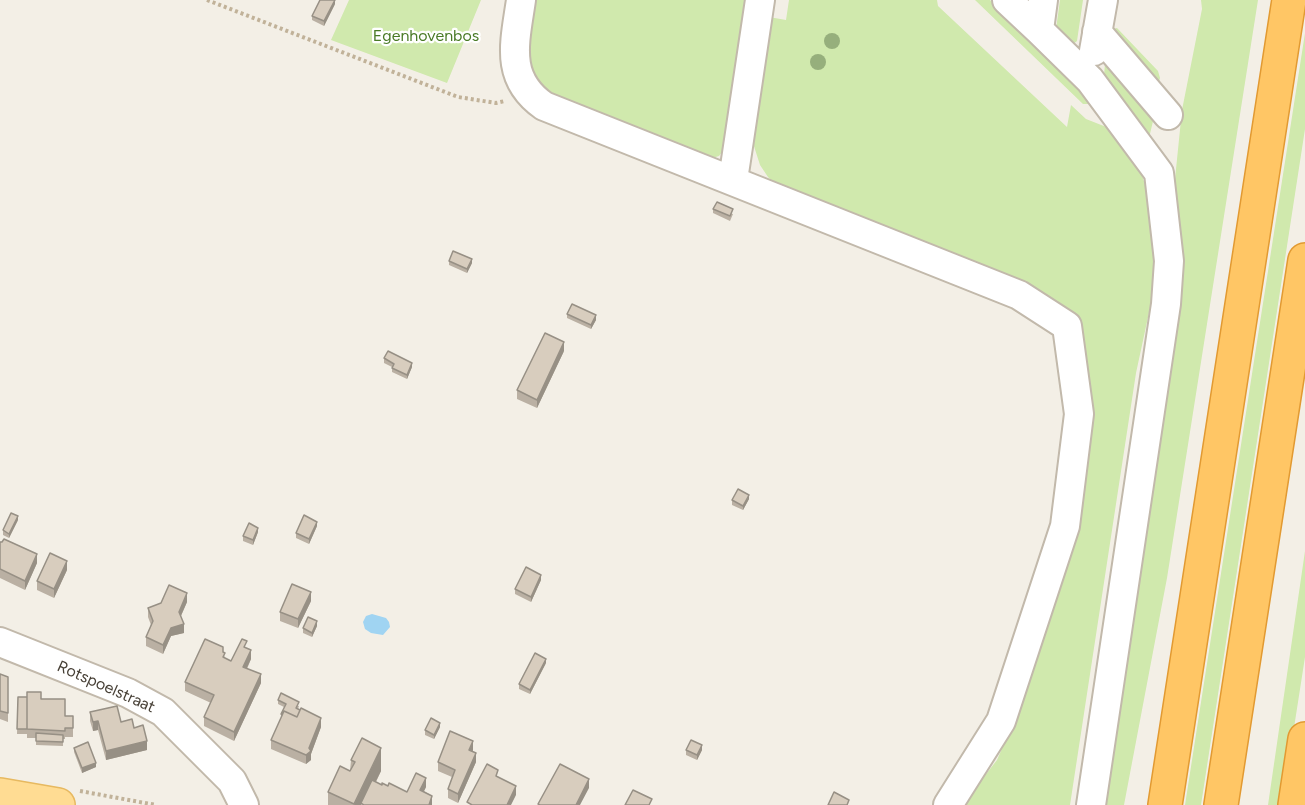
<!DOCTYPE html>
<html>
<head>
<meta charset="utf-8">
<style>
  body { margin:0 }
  canvas { display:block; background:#f3efe6 }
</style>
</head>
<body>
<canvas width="1305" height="805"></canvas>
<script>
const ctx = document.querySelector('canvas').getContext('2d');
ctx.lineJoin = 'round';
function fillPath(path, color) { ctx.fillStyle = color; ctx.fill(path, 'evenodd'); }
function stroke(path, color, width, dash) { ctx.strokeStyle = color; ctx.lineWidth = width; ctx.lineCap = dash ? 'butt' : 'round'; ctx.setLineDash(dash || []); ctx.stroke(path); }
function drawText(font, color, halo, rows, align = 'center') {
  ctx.font = font + ' Figtree,sans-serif'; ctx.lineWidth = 4.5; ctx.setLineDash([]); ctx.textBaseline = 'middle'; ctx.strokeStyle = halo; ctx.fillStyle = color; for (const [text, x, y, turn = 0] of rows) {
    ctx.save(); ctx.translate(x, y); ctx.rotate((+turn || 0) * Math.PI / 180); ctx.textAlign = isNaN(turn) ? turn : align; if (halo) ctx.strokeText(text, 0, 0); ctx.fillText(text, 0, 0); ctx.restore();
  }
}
fillPath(new Path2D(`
  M 349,0 L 481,0 L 447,83 L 331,40 Z
  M 531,0 L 751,0 L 726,147 L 719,156 L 709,159 L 536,89 L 525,56 Z
  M 789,0 L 937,0 L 938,6 L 1067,127 L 1071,105 L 1086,119 L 1119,132 L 1136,156 L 1154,213 L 1159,266 L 1136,373 L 1070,805 L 962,805 L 997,760 L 1013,723 L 1045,635 L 1075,525 L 1082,341 L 780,189 L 768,177 L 760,165 L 752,140 L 769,17 L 786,20 Z
  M 975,0 L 990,0 L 1089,96 L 1091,102 L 1089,104 L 1083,104 Z
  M 1060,0 L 1083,0 L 1077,41 L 1071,46 L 1056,29 Z
  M 1201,0 L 1258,0 L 1167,578 L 1124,805 L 1103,805 L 1179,268 L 1175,179 L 1182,110 L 1202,9 Z
  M 1117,28 L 1158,71 L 1160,78 L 1158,85 L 1113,29 Z
  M 1305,33 L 1305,129 L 1201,805 L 1185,805 Z
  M 1105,63 L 1154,117 L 1149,138 L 1104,76 Z
  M 1305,551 L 1305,657 L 1282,805 L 1268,805 Z`), '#d0e9ad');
fillPath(new Path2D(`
  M 372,614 L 386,618 L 389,622 L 390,627 L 383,635 L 371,633 L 365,629 L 363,622 L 366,616 Z`), '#a0d4f2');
const minor = new Path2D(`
  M 521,0 C 515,42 504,78 544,106 L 1019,295 L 1067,326 L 1079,414 L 1065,526 L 1001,721 L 948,805
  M 1007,0 L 1039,30
  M 1043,0 L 1039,30 L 1090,80 L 1159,173 L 1169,261 L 1166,304 L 1091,805
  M 1097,32 L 1168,115
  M 1094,51 L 1103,0
  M 733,180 L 760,0
  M 0,642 L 128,693 L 163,712 L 232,781 L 244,805`);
const major = new Path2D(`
  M 0,795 L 58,805`);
const highway = new Path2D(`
  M 1165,805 L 1289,0
  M 1221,805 L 1305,260
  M 1295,805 L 1305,739`);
stroke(minor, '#c2b9ab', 32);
stroke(major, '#e7b960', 36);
stroke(highway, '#e29a32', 36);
stroke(new Path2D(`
  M 207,0 L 458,97 L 496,103 L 505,101
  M 80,791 L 156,805`), '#c1b299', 4, [3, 3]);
stroke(minor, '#fff', 28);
stroke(major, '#ffdc93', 33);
stroke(highway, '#ffc665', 33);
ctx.fillStyle = '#96af7c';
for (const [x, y] of [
  [832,41],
  [818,62]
]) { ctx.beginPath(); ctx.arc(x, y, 8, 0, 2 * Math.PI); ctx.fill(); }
fillPath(new Path2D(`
  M 335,4 L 324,26 L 312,20 L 312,16 Z
  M 713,209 L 733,214 L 730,221 L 713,213 Z
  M 449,261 L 472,263 L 467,273 L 449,265 Z
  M 567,314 L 596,320 L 591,329 L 567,318 Z
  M 564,351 L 537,408 L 517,399 L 517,390 Z
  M 384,358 L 412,367 L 407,379 L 392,372 L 392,367 L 384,363 Z
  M 749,499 L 743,510 L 732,505 L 732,500 Z
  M 18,520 L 9,538 L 3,535 L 3,530 Z
  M 317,526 L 309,544 L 296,538 L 296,533 Z
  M 258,532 L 253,545 L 243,541 L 243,536 Z
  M 0,542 L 37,563 L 25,590 L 0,578 Z
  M 67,570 L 54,598 L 37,590 L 37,581 Z
  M 541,580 L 531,602 L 515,594 L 515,589 Z
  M 311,601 L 298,628 L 280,621 L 280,612 Z
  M 187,602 L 181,616 L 184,633 L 171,636 L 163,654 L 146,646 L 146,637 L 151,625 L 148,617 L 148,608 Z
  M 317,626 L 312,637 L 303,633 L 303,628 Z
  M 247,648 L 251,659 L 247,669 L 261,683 L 234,741 L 204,726 L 204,717 L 211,703 L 185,691 L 185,682 L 223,652 L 225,658 L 231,661 Z
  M 546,663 L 530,694 L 519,689 L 519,684 Z
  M 0,674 L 8,677 L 8,722 L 0,719 Z
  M 18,697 L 41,699 L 65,716 L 73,716 L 73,737 L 65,737 L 65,739 L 63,739 L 63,746 L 36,745 L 36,738 L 27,738 L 27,734 L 17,734 Z
  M 278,700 L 299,706 L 298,709 L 321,727 L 311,754 L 311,760 L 306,764 L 271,749 L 271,740 L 281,718 L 281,714 L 284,707 L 278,704 Z
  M 90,712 L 121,722 L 134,728 L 147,750 L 106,760 L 98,730 L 93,731 L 90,721 Z
  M 440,727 L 434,739 L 425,735 L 425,730 Z
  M 74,748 L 96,767 L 82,773 L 74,752 Z
  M 473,750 L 473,752 L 476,762 L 458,803 L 448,798 L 448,789 L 452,777 L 438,771 L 438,762 Z
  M 686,750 L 702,750 L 697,760 L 686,755 Z
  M 351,760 L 381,771 L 376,782 L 382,785 L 388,786 L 407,792 L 426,787 L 424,791 L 432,796 L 432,805 L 328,805 L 328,792 L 350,771 Z`), '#bab0a3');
fillPath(new Path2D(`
  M 335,0 L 335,4 L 324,26 L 324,21 Z
  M 472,259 L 472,263 L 467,273 L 467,269 Z
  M 596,315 L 596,320 L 591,329 L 591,325 Z
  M 564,342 L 564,351 L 537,408 L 537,400 Z
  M 412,363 L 412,367 L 407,379 L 407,375 Z
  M 749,495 L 749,499 L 743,510 L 743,506 Z
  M 18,516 L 18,520 L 9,538 L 9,534 Z
  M 317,522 L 317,526 L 309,544 L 309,539 Z
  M 258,528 L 258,532 L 253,545 L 253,540 Z
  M 37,554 L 37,563 L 25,590 L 25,581 Z
  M 67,561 L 67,570 L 54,598 L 54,589 Z
  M 541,575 L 541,580 L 531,602 L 531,597 Z
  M 311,592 L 311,601 L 298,628 L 298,619 Z
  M 187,593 L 187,602 L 179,620 L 179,612 Z
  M 317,621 L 317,626 L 312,637 L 312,633 Z
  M 184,624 L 184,633 L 171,636 L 163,654 L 163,645 L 171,628 Z
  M 251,650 L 251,659 L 243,676 L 243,667 Z
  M 546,659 L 546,663 L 530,694 L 530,690 Z
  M 261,674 L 261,683 L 234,741 L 234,732 Z
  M 321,718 L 321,727 L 311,754 L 311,760 L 306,764 L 306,755 Z
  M 98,721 L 98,730 L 93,731 L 93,722 Z
  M 440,723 L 440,727 L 434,739 L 434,735 Z
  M 147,741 L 147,750 L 106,760 L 106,751 Z
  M 473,741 L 473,750 L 469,759 L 469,750 Z
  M 702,745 L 702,750 L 697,760 L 697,755 Z
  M 381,748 L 381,771 L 364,805 L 361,803 L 361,805 L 354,805 Z
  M 476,753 L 476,762 L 458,803 L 458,794 Z
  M 96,763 L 96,767 L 82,773 L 82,768 Z
  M 426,778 L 426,787 L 420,799 L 420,790 Z
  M 589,779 L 589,788 L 580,805 L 576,805 Z
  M 516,786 L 516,795 L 511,805 L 507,805 Z
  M 432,796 L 432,805 L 428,805 Z`), '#979085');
const building = new Path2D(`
  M 320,0 L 335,0 L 324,21 L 312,16 Z
  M 717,202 L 733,209 L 730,216 L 713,209 Z
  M 453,251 L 472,259 L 467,269 L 449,261 Z
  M 572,304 L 596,315 L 591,325 L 567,314 Z
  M 545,333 L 564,342 L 537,400 L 517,390 Z
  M 388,351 L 412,363 L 407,375 L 392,368 L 394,364 L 384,358 Z
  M 738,489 L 749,495 L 743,506 L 732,500 Z
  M 11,513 L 18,516 L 9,534 L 3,530 Z
  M 304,515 L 317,522 L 309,539 L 296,533 Z
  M 249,523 L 258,528 L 253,540 L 243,536 Z
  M 4,539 L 37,554 L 25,581 L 0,569 L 0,542 L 2,542 Z
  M 50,553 L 67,561 L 54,589 L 37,581 Z
  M 526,567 L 541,575 L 531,597 L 515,589 Z
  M 292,584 L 311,592 L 298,619 L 280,612 Z
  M 169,585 L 187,593 L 179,612 L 184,624 L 171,628 L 163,645 L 146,637 L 153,621 L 148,608 L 161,603 Z
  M 308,617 L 317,621 L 312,633 L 303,628 Z
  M 205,639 L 223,647 L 223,652 L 225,653 L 223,657 L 231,661 L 242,639 L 247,641 L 244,647 L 251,650 L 243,667 L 261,674 L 234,732 L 204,717 L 214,695 L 185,682 Z
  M 535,653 L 546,659 L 530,690 L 519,684 Z
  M 0,674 L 8,677 L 8,713 L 0,711 Z
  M 27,692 L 41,692 L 41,699 L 65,699 L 65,716 L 73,716 L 73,728 L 65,728 L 65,731 L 27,729 Z
  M 281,693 L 299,702 L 296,708 L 300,710 L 297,717 L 284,711 L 282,715 L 281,714 L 286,704 L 278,700 Z
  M 18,697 L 27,697 L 27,729 L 17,729 Z
  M 117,706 L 121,722 L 132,719 L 134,728 L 143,725 L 147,741 L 106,751 L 98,721 L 93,722 L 90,712 Z
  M 301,708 L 321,718 L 309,748 L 311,751 L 306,755 L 271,740 L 284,711 L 297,717 Z
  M 431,718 L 440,723 L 434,735 L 425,730 Z
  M 450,731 L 473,741 L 469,750 L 476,753 L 458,794 L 448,789 L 455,770 L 438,762 Z
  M 36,733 L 63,735 L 63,742 L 36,741 Z
  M 362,738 L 381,748 L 354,804 L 328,792 L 340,766 L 350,771 L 355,762 L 351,760 Z
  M 691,740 L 702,745 L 697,755 L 686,750 Z
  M 88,742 L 96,763 L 82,768 L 74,748 Z
  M 487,764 L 498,770 L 496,776 L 516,786 L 507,805 L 472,805 L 467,802 Z
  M 560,764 L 589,779 L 576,805 L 540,805 L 538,804 Z
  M 416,773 L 426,778 L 420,790 L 432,796 L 429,805 L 364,805 L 361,803 L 372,780 L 382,785 L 382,783 L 388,786 L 389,783 L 407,792 Z
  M 633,790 L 652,799 L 649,805 L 625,805 Z
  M 834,792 L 849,800 L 847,805 L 828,805 Z`);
fillPath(building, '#d8cdbe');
stroke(building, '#979085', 1.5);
drawText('16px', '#497a26', '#fff', [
  ["Egenhovenbos",426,36]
]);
drawText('16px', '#463f35', '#fff', [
  ["Rotspoelstraat",106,687,24]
]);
</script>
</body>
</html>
